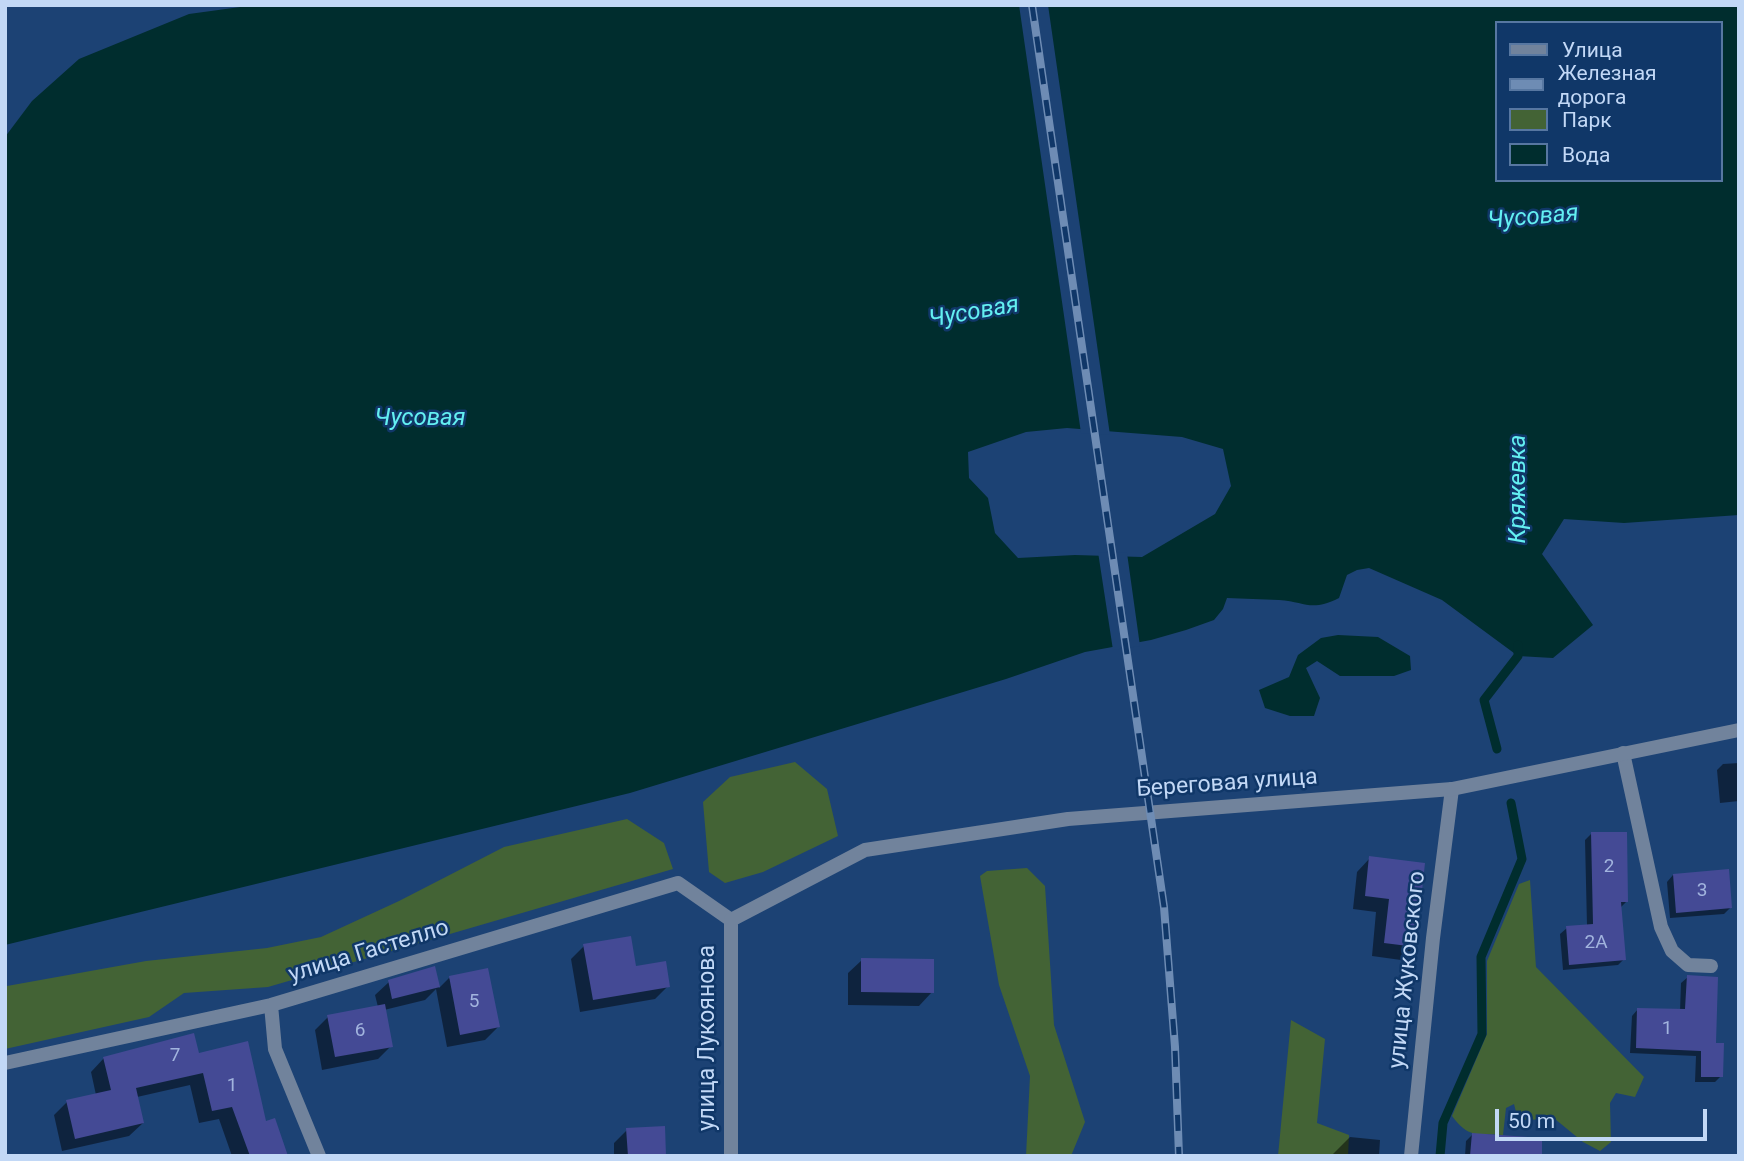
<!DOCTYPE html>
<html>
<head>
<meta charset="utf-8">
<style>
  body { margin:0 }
  #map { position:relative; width:1744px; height:1161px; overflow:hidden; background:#1c4274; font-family:Roboto,sans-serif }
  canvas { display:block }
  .frame { position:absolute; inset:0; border:7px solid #c2d8f6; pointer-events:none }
  .legend { position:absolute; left:1495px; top:21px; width:228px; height:161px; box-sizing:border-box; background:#103768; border:2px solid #5777a1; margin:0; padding:9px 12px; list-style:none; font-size:21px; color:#c2d8f6 }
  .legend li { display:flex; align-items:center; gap:14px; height:35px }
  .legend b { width:35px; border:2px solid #5777a1 }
  .scale { position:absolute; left:1495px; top:1109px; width:212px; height:32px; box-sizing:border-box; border:4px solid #c2d8f6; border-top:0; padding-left:9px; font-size:21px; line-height:24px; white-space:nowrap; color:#c2d8f6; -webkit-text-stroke:5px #103768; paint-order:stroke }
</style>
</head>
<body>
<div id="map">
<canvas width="1744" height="1161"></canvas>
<div class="frame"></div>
<ul class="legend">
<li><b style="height:9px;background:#71839c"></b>Улица</li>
<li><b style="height:9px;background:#6e8cb4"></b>Железная дорога</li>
<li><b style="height:19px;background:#436335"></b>Парк</li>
<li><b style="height:19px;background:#002d2e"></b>Вода</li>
</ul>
<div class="scale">50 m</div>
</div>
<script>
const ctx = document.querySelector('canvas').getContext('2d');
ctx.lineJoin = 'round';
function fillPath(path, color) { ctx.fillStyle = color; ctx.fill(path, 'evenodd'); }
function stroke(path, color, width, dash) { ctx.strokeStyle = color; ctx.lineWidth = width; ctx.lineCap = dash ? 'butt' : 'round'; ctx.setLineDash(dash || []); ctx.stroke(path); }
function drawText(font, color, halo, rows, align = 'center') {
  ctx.font = font + ' Roboto,sans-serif'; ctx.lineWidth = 5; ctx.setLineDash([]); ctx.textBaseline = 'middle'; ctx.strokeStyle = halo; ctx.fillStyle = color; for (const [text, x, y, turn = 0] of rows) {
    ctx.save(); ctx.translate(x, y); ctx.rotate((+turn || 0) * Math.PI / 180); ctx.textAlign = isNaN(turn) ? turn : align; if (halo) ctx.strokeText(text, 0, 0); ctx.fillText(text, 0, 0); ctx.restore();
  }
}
fillPath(new Path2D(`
  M 795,762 L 827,789 L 838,836 L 763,872 L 725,883 L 709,872 L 703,802 L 730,777 Z
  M 627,819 L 664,843 L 673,869 L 268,987 L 184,993 L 149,1017 L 5,1049 L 7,986 L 146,961 L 267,948 L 321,937 L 399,901 L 504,847 Z
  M 1027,868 L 1045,886 L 1054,1025 L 1085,1122 L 1071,1156 L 1026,1156 L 1030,1076 L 999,985 L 980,876 L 987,871 Z
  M 1530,880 L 1536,967 L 1644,1077 L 1635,1097 L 1616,1093 L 1610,1103 L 1611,1142 L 1600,1151 L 1583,1142 L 1555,1119 L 1518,1120 L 1514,1104 L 1506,1108 L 1503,1135 C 1477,1134 1468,1138 1452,1116 L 1487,1034 L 1487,961 L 1519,884 Z
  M 1291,1020 L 1325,1039 L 1317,1123 L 1349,1135 L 1348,1156 L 1278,1156 Z`), '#436335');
fillPath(new Path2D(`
  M 255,5 L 1739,5 L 1739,515 L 1624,523 L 1564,519 L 1542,554 L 1593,625 L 1553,658 L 1518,656 L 1442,600 L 1369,568 L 1357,570 L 1347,575 L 1339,598 C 1311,612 1306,602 1279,600 C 1262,599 1244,599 1227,598 L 1223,609 L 1214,620 L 1186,630 L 1151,640 L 1085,652 L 1006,679 L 630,793 L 5,945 L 5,137 L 32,101 L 79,59 L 189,14 ZM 1497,23 L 1721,23 L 1721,180 L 1497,180 ZM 1067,428 L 1182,437 L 1223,449 L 1231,486 L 1215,514 L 1142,557 L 1075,555 L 1018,558 L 995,533 L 988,498 L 969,478 L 968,452 L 1026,432 Z
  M 1338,635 L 1378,637 L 1410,656 L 1411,670 L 1394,676 L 1340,676 L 1317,661 L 1306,668 L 1320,698 L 1314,716 L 1290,716 L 1265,708 L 1259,690 L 1289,677 L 1298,655 L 1321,638 Z`), '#002d2e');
fillPath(new Path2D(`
  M 1019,5 L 1048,5 L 1110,435 L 1081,433 Z
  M 1098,552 L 1127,553 L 1140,646 L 1113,650 Z`), '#1c4274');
fillPath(new Path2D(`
  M 1739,763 L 1739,801 L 1720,803 L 1717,770 L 1723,764 Z
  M 1591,834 L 1626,902 L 1620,908 L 1624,959 L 1618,965 L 1563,970 L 1560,934 L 1567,928 L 1587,926 L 1585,840 Z
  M 1370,858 L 1415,946 L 1401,960 L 1372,956 L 1376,912 L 1353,909 L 1357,872 Z
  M 1673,875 L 1730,908 L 1724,914 L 1670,918 L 1667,882 Z
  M 584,946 L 634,968 L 668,986 L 655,999 L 580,1012 L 571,959 Z
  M 862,960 L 932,992 L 919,1006 L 848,1005 L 848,973 Z
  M 434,968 L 439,988 L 449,978 L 498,1027 L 485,1040 L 447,1047 L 436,989 L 425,1000 L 384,1010 L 391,1046 L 378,1059 L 322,1070 L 315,1030 L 328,1017 L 378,1007 L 375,995 L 389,982 Z
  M 1688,977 L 1714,1045 L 1721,1076 L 1715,1082 L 1695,1082 L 1696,1056 L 1630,1053 L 1632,1016 L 1638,1009 L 1680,1011 L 1681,983 Z
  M 197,1055 L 265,1124 L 286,1156 L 232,1156 L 219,1119 L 199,1123 L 190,1085 L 137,1097 L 143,1123 L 129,1136 L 62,1151 L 54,1115 L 67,1102 L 96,1095 L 91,1072 L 104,1058 Z
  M 627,1130 L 664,1156 L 614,1156 L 614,1143 Z
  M 1472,1135 L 1538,1156 L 1465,1156 L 1466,1141 Z
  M 1350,1137 L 1380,1140 L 1379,1156 L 1331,1156 Z`), '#0007');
stroke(new Path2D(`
  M 1497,749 L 1484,700 L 1518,656 L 1518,645
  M 1440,1156 L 1443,1123 L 1482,1034 L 1481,957 L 1522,859 L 1511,803`), '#002d2e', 9);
fillPath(new Path2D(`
  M 1591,832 L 1627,832 L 1628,902 L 1621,902 L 1626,960 L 1569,965 L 1566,926 L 1593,924 Z
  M 1369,856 L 1425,863 L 1416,947 L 1384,943 L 1389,899 L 1365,896 Z
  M 1729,869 L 1732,908 L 1676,913 L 1673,874 Z
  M 631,936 L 636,966 L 666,961 L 670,987 L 593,1000 L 583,944 Z
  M 861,958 L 934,959 L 934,993 L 861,992 Z
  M 435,966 L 440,987 L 392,999 L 388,980 Z
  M 488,968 L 500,1027 L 460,1035 L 449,976 Z
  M 1687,975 L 1718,977 L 1716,1043 L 1724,1043 L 1723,1077 L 1701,1077 L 1701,1051 L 1636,1048 L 1637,1008 L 1685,1009 Z
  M 385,1004 L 393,1047 L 335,1057 L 327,1015 Z
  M 194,1033 L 199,1053 L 248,1041 L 266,1121 L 275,1118 L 288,1156 L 250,1156 L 232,1107 L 212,1111 L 203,1073 L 136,1088 L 144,1123 L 75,1139 L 66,1100 L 111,1090 L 103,1057 Z
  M 665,1126 L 666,1156 L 628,1156 L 626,1128 Z
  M 1472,1133 L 1542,1138 L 1542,1156 L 1470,1156 Z`), '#444a95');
stroke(new Path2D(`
  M 1623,753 L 1661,927 L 1672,951 L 1688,965 L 1711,966
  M 271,1005 L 275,1049 L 319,1156
  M 5,1063 L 271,1005 L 678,883 L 731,920
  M 1411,1156 L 1433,938 L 1452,789`), '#71839c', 14);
stroke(new Path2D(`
  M 731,1156 L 731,920 L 865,850 L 1068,819 L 1452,789 L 1739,730`), '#71839c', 14);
const rail = new Path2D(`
  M 1032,5 L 1164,907 L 1175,1047 L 1179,1156`);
stroke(rail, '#6e8cb4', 8);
stroke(rail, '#103768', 5, [16]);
drawText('19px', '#a2b4de', null, [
  ["2",1609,867],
  ["3",1702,891],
  ["2А",1596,943],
  ["5",474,1002],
  ["1",1667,1029],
  ["6",360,1031],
  ["7",175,1056],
  ["1",232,1086]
]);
drawText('23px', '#c2d8f6', '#103768', [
  ["Береговая улица",1227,784,-4],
  ["улица Гастелло",369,952,-17],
  ["улица Жуковского",1408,970,-84],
  ["улица Лукоянова",708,1038,-90]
]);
drawText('italic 24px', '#63eff1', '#103768', [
  ["Чусовая",1533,218,-5],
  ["Чусовая",974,313,-10],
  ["Чусовая",420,419],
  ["Кряжевка",1519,489,-90]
]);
</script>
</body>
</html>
